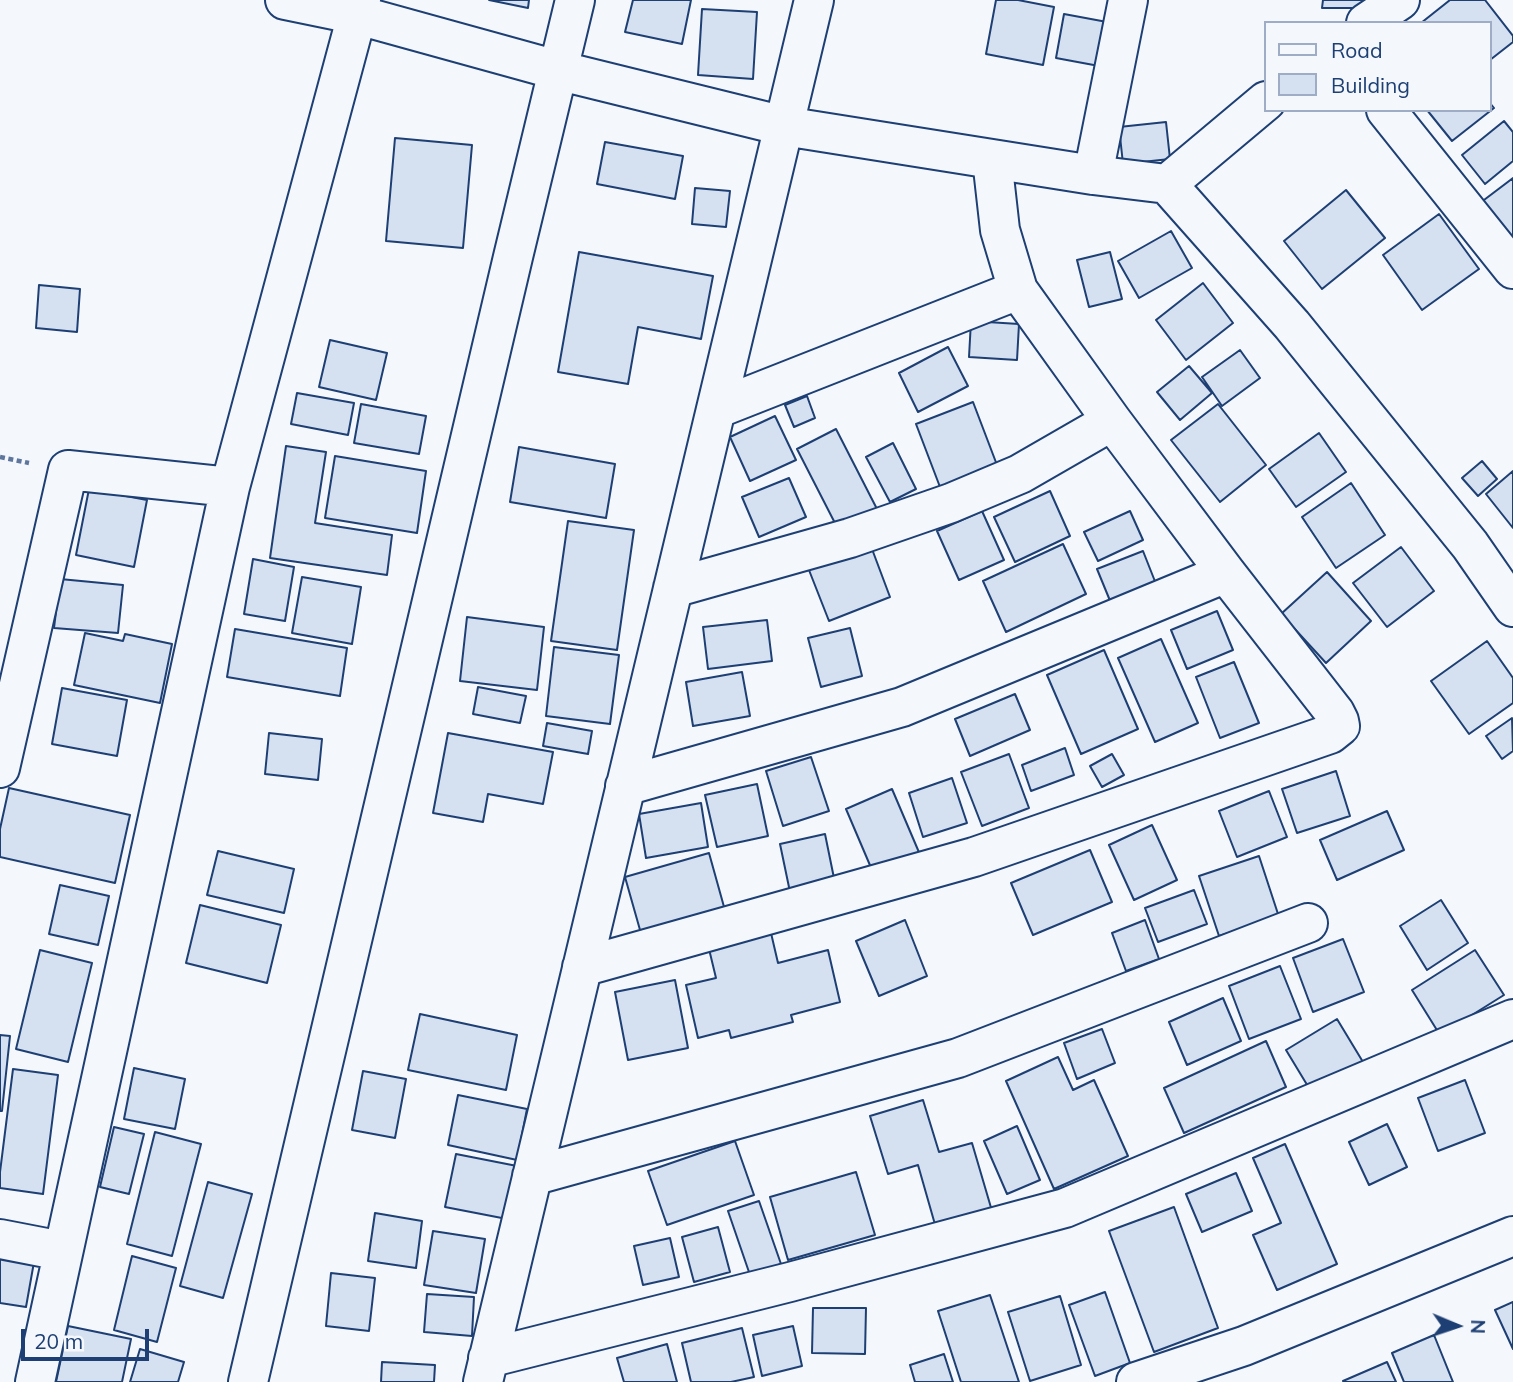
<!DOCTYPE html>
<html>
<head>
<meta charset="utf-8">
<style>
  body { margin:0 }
  #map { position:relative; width:1513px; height:1382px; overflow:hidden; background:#f4f7fb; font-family:Mulish,sans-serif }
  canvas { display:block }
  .legend { position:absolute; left:1264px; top:21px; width:228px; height:91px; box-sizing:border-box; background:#f4f7fb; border:2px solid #9eadc5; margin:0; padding:9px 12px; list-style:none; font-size:21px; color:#1d3f73 }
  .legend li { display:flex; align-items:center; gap:14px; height:35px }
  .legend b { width:35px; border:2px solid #9eadc5 }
  .north { position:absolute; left:1422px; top:1291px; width:70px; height:70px; -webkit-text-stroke:5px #f4f7fb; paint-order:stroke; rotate:92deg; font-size:19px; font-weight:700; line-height:28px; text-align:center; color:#1d3f73 }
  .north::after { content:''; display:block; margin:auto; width:24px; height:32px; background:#1d3f73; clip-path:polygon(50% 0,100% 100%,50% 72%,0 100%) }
  .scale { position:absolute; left:21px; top:1329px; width:128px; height:32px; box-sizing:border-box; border:4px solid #1d3f73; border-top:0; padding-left:9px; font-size:21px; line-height:24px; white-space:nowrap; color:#1d3f73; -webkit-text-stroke:5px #f4f7fb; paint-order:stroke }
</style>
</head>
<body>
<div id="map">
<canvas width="1513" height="1382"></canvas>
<ul class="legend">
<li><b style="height:9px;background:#f4f7fb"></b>Road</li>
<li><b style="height:19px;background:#d5e0f0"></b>Building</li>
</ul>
<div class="north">N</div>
<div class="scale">20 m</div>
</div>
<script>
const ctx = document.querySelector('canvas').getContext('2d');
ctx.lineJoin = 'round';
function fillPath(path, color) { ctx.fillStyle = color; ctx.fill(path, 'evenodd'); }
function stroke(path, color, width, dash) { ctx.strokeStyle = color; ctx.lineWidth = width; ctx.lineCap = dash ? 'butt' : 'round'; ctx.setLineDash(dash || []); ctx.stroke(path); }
const building = new Path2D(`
  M 489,0 L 529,0 L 528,8 Z
  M 633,0 L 691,0 L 682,44 L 625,32 Z
  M 996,0 L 1018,0 L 1054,7 L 1043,65 L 986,54 Z
  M 1323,0 L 1381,0 L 1381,8 L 1322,8 Z
  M 1450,0 L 1485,0 L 1513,36 L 1513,42 L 1490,60 L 1490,23 L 1421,23 Z
  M 702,9 L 757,12 L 753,79 L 698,75 Z
  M 1064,14 L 1107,22 L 1099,66 L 1056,58 Z
  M 1490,103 L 1494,108 L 1452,141 L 1427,110 L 1490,110 Z
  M 1504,121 L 1513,132 L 1513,161 L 1485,184 L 1462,155 Z
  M 1166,122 L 1170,159 L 1123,164 L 1119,127 Z
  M 395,138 L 472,145 L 463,248 L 386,241 Z
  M 605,142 L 683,156 L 675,199 L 597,184 Z
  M 1513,178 L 1513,247 L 1480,203 Z
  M 695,188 L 730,191 L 726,227 L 692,224 Z
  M 1346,190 L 1385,238 L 1322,289 L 1284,241 Z
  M 1439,214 L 1479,269 L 1422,310 L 1383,255 Z
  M 1171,231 L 1192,268 L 1139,298 L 1118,261 Z
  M 579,252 L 713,276 L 701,339 L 638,327 L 628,384 L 558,372 Z
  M 1110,252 L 1122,299 L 1089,307 L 1077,260 Z
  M 1203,283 L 1233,323 L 1186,360 L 1156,320 Z
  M 39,285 L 80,289 L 77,332 L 36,328 Z
  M 971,321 L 1019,324 L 1017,360 L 969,357 Z
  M 330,340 L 387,353 L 376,400 L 319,387 Z
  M 948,347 L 968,386 L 918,412 L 899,373 Z
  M 1240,350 L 1260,378 L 1222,406 L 1202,377 Z
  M 1189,366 L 1212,393 L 1180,420 L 1157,392 Z
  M 297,393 L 354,403 L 348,435 L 291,424 Z
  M 807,396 L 815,418 L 794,427 L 785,405 Z
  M 973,402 L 997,465 L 940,487 L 916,424 Z
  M 361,404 L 426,416 L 419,454 L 354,443 Z
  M 1218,404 L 1266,465 L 1220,502 L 1171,440 Z
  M 775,416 L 796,460 L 750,481 L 730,437 Z
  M 836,429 L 877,509 L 838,529 L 797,449 Z
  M 1319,433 L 1346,472 L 1296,507 L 1269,469 Z
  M 893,443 L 916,489 L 890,502 L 866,457 Z
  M 286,446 L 326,452 L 315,523 L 392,535 L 387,575 L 270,558 Z
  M 519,447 L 615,464 L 606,518 L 510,502 Z
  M 335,456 L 426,471 L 417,533 L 325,518 Z
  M 1482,461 L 1497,479 L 1478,496 L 1462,478 Z
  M 1513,471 L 1513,528 L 1486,494 Z
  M 789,478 L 806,517 L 759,537 L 742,497 Z
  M 1351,483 L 1385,535 L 1336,568 L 1302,517 Z
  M 89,489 L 147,500 L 134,567 L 76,555 Z
  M 1050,491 L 1070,536 L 1015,562 L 994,517 Z
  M 982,511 L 1004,560 L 959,580 L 937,531 Z
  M 1130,511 L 1143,540 L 1098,561 L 1084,532 Z
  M 568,521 L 634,530 L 617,650 L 551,641 Z
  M 869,541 L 890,597 L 829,621 L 807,565 Z
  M 1063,544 L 1086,594 L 1006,632 L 983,581 Z
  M 1401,547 L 1434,591 L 1387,627 L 1353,583 Z
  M 1143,551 L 1158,589 L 1113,608 L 1097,569 Z
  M 253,559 L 294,567 L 285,621 L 244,614 Z
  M 1327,572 L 1371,621 L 1326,663 L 1281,614 Z
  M 302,577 L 361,587 L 352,644 L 292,633 Z
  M 60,579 L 123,585 L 118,633 L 54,628 Z
  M 1217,611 L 1233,650 L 1187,669 L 1171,630 Z
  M 467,617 L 544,627 L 537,690 L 460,681 Z
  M 767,620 L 772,661 L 708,669 L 703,627 Z
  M 850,628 L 862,676 L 821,687 L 808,638 Z
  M 235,629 L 347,648 L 340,696 L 227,677 Z
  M 85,633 L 123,641 L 125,634 L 172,644 L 160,703 L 74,685 Z
  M 1161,639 L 1198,723 L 1155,742 L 1118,658 Z
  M 1487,641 L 1513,678 L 1513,703 L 1469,734 L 1431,681 Z
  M 554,647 L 619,655 L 610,724 L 546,716 Z
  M 1104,650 L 1138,729 L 1081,754 L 1047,675 Z
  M 1234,662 L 1259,723 L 1220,738 L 1196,677 Z
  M 742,672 L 750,716 L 693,726 L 686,682 Z
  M 478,687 L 526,696 L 520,723 L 473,714 Z
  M 62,688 L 127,700 L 117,756 L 52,744 Z
  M 1015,694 L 1030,730 L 970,756 L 955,719 Z
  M 1512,718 L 1513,751 L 1502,759 L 1486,736 Z
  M 547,723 L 592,731 L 588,754 L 543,746 Z
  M 269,733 L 322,739 L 318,780 L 265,774 Z
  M 448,733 L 553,752 L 543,804 L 488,794 L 483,822 L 433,813 Z
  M 1065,748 L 1074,775 L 1031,791 L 1022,765 Z
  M 1009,754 L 1029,808 L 982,826 L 961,772 Z
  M 1112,754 L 1124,775 L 1102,787 L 1090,766 Z
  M 811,757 L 829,811 L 783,826 L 766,771 Z
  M 1336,771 L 1350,816 L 1297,833 L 1282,789 Z
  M 952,778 L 967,823 L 923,837 L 909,793 Z
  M 757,784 L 768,836 L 717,847 L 705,795 Z
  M 9,788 L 130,815 L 115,883 L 0,857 L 0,829 Z
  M 892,789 L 921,857 L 875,877 L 846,809 Z
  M 1269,791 L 1287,837 L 1237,857 L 1219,811 Z
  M 701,803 L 708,847 L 646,858 L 639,814 Z
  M 1387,811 L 1404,850 L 1337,880 L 1320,840 Z
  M 1152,825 L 1177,880 L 1134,900 L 1109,845 Z
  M 825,834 L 835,883 L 790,892 L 780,844 Z
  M 1090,850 L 1112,902 L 1033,935 L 1011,883 Z
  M 218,851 L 294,869 L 284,913 L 207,895 Z
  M 709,853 L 726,914 L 642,937 L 625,877 Z
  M 1259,856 L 1279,917 L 1219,936 L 1199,876 Z
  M 60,885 L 109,896 L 98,945 L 49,934 Z
  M 1194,890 L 1207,924 L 1158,942 L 1145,908 Z
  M 1441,900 L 1468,943 L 1427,970 L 1400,926 Z
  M 200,905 L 281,925 L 267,983 L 186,963 Z
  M 905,920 L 927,976 L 879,996 L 856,941 Z
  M 1145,920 L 1159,959 L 1126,971 L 1112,933 Z
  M 771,933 L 778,963 L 828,950 L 840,1002 L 791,1015 L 793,1022 L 731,1038 L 729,1030 L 698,1038 L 686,985 L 716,978 L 709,949 Z
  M 1343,939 L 1364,992 L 1313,1012 L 1293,958 Z
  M 40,950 L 92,963 L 68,1062 L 16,1049 Z
  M 1475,950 L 1504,995 L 1440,1035 L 1412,990 Z
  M 1280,966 L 1301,1019 L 1249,1039 L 1229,986 Z
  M 675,980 L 688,1048 L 628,1060 L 615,992 Z
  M 1223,998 L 1241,1041 L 1187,1065 L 1169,1022 Z
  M 420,1014 L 517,1035 L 506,1090 L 408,1070 Z
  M 1337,1019 L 1363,1062 L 1312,1093 L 1286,1050 Z
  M 1102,1029 L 1115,1063 L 1077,1079 L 1064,1043 Z
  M 0,1035 L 10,1036 L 2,1111 L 0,1111 Z
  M 1266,1041 L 1286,1087 L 1184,1133 L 1164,1088 Z
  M 1058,1057 L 1073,1090 L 1094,1080 L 1128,1156 L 1054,1189 L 1006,1081 Z
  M 134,1068 L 185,1079 L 175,1129 L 124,1119 Z
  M 13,1069 L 58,1075 L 43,1194 L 0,1188 L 0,1172 Z
  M 363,1071 L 406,1079 L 395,1138 L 352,1130 Z
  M 1465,1080 L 1485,1133 L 1438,1151 L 1418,1098 Z
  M 458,1095 L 527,1109 L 517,1160 L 448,1145 Z
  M 923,1100 L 939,1152 L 972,1143 L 992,1211 L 936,1228 L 918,1165 L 888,1174 L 870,1116 Z
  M 1387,1124 L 1407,1167 L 1369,1185 L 1349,1142 Z
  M 1017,1126 L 1040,1180 L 1007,1194 L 984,1141 Z
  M 114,1127 L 144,1134 L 129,1194 L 100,1187 Z
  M 155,1132 L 201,1144 L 172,1256 L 127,1244 Z
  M 735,1141 L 754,1195 L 667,1225 L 648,1171 Z
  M 1285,1144 L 1337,1264 L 1277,1290 L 1253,1235 L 1281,1223 L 1253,1158 Z
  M 456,1154 L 517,1166 L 507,1219 L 445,1207 Z
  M 856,1172 L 875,1235 L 788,1260 L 770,1197 Z
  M 1236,1173 L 1252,1211 L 1202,1232 L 1186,1194 Z
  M 208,1182 L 252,1194 L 223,1298 L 180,1286 Z
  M 759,1201 L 781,1264 L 750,1275 L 728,1211 Z
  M 1174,1207 L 1218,1328 L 1154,1352 L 1109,1231 Z
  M 375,1213 L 422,1221 L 416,1268 L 368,1261 Z
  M 718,1227 L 730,1272 L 694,1282 L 682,1237 Z
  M 433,1231 L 485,1239 L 476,1293 L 424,1285 Z
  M 670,1238 L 679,1277 L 643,1285 L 634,1246 Z
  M 0,1256 L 34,1262 L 26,1307 L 0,1303 Z
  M 132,1256 L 176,1268 L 157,1342 L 114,1330 Z
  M 331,1273 L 375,1278 L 369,1331 L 326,1326 Z
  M 1105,1292 L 1130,1363 L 1095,1376 L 1069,1305 Z
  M 427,1294 L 474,1297 L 472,1336 L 424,1332 Z
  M 990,1295 L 1019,1382 L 961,1382 L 938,1311 Z
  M 1060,1296 L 1081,1365 L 1030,1381 L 1008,1312 Z
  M 1513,1302 L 1513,1349 L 1495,1310 Z
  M 813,1308 L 866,1308 L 865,1354 L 812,1353 Z
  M 68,1326 L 131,1339 L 122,1382 L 56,1382 Z
  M 793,1326 L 802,1366 L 762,1376 L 753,1335 Z
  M 742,1328 L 754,1377 L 731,1382 L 691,1382 L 682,1343 Z
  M 1434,1335 L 1453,1382 L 1404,1382 L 1392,1353 Z
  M 667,1344 L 677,1382 L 624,1382 L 617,1358 Z
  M 140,1349 L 184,1362 L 178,1382 L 130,1382 Z
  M 944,1354 L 953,1382 L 915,1382 L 910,1365 Z
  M 382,1362 L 435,1365 L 434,1382 L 381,1382 Z
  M 1387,1362 L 1396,1382 L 1344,1382 L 1343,1381 Z`);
fillPath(building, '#d5e0f0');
stroke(building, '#1d3f73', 2);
const street = new Path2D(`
  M 285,0 L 358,15 L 557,70 L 784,126 L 1093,175 L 1167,184 L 1292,325 L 1470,545 L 1513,607
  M 1366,23 L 1400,0
  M 1386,110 L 1513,269
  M 1093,175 L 1128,0
  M 1167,184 L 1266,101
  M 716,409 L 1018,290
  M 673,588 L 850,538 L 951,503 L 1020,474 L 1112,421
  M 0,768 L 68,470 L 230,487
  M 625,786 L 902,707 L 1226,573
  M 582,967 L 974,857 L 1330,734 L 1340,726 L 1339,721 L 1335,713 L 1226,573 L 1112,421 L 1018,290 L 1000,230 L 992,159
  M 532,1176 L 958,1058 L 1308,923
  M 0,1239 L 62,1251
  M 488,1358 L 790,1282 L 1065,1208 L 1513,1019
  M 35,1382 L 230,487 L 361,0
  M 248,1382 L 513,257 L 575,0
  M 483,1382 L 814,0
  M 1136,1382 L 1244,1346 L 1513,1236`);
stroke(street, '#1d3f73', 42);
stroke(new Path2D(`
  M 0,457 L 29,463`), '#5e769c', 4.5, [5, 3.5]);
stroke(street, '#f4f7fb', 38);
</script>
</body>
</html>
